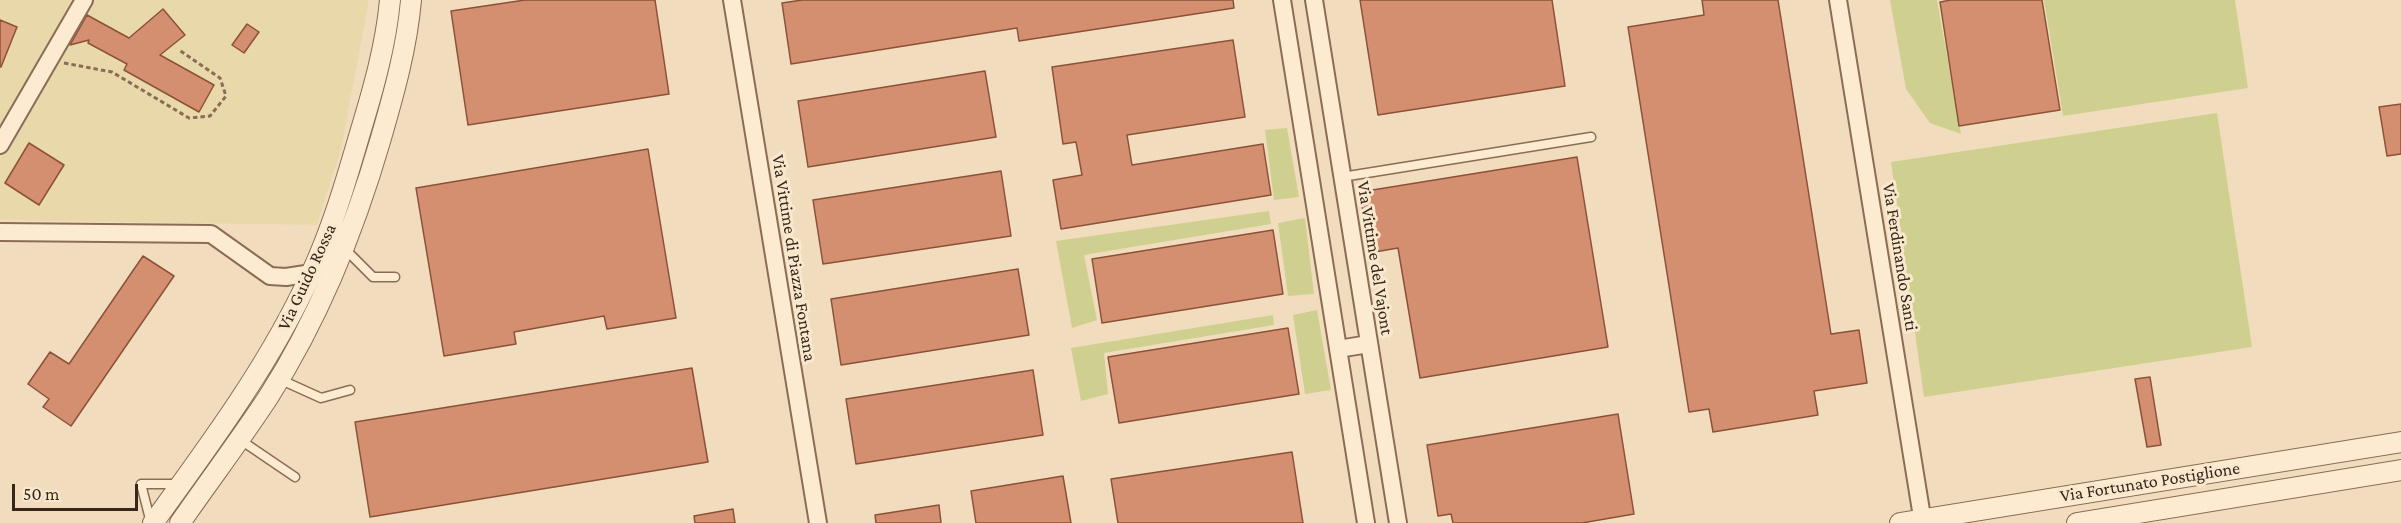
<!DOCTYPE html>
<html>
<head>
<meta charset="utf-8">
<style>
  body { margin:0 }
  #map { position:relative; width:2401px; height:523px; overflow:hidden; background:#f1ddbd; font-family:"Crimson Pro",serif }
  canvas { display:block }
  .scale { position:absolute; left:12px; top:484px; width:126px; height:27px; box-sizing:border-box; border:3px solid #39261b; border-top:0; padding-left:8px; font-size:18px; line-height:21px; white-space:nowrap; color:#39261b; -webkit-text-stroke:4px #f8e8cd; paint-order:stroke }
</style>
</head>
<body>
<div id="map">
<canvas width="2401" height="523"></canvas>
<div class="scale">50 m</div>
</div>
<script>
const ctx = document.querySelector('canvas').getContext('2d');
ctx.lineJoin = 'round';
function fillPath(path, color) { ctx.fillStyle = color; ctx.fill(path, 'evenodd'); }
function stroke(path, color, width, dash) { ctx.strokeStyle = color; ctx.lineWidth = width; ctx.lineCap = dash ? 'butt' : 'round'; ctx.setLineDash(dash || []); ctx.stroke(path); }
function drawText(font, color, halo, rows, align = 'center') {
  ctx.font = font + ' "Crimson Pro",serif'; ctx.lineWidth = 6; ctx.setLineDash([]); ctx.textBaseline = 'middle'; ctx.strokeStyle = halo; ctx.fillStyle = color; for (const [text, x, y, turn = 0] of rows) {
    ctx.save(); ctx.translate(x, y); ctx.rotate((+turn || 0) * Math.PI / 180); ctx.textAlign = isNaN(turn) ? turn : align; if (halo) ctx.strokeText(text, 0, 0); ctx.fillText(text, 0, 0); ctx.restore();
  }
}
fillPath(new Path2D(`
  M 0,0 L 369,0 L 341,149 L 317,225 L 0,220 Z`), '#e8d8aa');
fillPath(new Path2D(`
  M 1890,0 L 1937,0 L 1961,134 L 1930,123 L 1906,89 Z
  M 2044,0 L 2235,0 L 2248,88 L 2063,116 Z
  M 2217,113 L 2252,347 L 1924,397 L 1891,162 Z
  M 1287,128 L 1299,197 L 1274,200 L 1265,130 Z
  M 1269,211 L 1271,224 L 1084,255 L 1097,320 L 1072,328 L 1056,241 Z
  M 1305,218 L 1314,294 L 1288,296 L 1278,223 Z
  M 1317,310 L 1331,390 L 1305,394 L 1293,315 Z
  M 1273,315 L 1274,325 L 1104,353 L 1108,394 L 1081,401 L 1071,348 Z`), '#cfd090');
const building = new Path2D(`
  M 525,0 L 655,0 L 669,94 L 468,125 L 451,11 Z
  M 802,0 L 1233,0 L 1234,8 L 1019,41 L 1017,28 L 791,64 L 782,3 Z
  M 1360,0 L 1552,0 L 1565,86 L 1378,115 Z
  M 1702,0 L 1778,0 L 1831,334 L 1859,330 L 1867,383 L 1814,391 L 1818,415 L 1713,432 L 1709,409 L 1689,412 L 1628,27 L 1704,15 Z
  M 1951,0 L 2042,0 L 2060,110 L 1959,126 L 1940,2 Z
  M 163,9 L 185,35 L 160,55 L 214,85 L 199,112 L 124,70 L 127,64 L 88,43 L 89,40 L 70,45 L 87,15 L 129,38 Z
  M 0,20 L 17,27 L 1,67 L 0,67 Z
  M 247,24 L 259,32 L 244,53 L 232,45 Z
  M 1233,40 L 1245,117 L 1127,135 L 1132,165 L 1263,144 L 1271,195 L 1061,229 L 1053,180 L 1082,175 L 1076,142 L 1063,144 L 1052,67 Z
  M 985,71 L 996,137 L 808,167 L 798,101 Z
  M 2401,104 L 2401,154 L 2387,156 L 2379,107 Z
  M 29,143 L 64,165 L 39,205 L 5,183 Z
  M 648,149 L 676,318 L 607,329 L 604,316 L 514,332 L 516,344 L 444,356 L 416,188 Z
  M 1577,157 L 1608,347 L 1420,378 L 1398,248 L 1369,253 L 1360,192 Z
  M 1001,171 L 1011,236 L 823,264 L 813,200 Z
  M 1273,230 L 1283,294 L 1102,323 L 1092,259 Z
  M 143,256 L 174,276 L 71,426 L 43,407 L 49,399 L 28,384 L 50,352 L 69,364 Z
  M 1018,269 L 1029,335 L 841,365 L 831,299 Z
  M 1288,328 L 1299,394 L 1119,423 L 1108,357 Z
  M 692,368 L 708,462 L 370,517 L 355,422 Z
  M 1033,370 L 1043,435 L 856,464 L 846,399 Z
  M 2150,377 L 2161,445 L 2147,447 L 2135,379 Z
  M 1618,414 L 1634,514 L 1582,523 L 1453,523 L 1451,514 L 1438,516 L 1427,445 Z
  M 1292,452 L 1303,523 L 1118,523 L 1111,479 Z
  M 1063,476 L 1071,523 L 976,523 L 971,491 Z
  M 939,505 L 941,523 L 876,523 L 875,515 Z
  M 733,509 L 735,523 L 695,523 L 694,516 Z`);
fillPath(building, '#d38f6f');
stroke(building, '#8c5239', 1.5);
const service = new Path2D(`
  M 1342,177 L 1591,137
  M 344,248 L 373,277 L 395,277
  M 279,379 L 321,398 L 350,390
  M 239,439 L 295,477
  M 151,523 L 141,484 L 181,484`);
const minor = new Path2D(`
  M 732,0 L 818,523
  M 1282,0 L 1366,523
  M 1314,0 L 1398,523
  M 1838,0 L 1923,523
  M 0,145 L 84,0
  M 0,232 L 211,234 L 270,276 L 286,277 L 312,273
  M 1338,349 L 1369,344`);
const tertiary = new Path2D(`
  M 153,523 C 211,443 270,364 311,274 C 332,229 346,181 360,133 C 373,90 386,45 390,0
  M 180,523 C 209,481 241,439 269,396 C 320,316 355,228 381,138 C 394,93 407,47 411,0
  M 1900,523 L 2401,442
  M 2077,523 L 2401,470`);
stroke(service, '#8b6c55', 11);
stroke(minor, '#8b6c55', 20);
stroke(tertiary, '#8b6c55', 22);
stroke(new Path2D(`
  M 64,63 L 112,72 L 189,118 L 210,116 L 226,96 L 220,78 L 179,50`), '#8b6c55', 3, [4.5, 3]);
stroke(service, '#fcebd1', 8);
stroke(minor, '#fcebd1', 16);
stroke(tertiary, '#fcebd1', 20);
drawText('18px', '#39261b', '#f8e8cd', [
  ["Via Ferdinando Santi",1900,257,81],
  ["Via Vittime di Piazza Fontana",794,258,81],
  ["Via Vittime del Vajont",1375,258,81],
  ["Via Guido Rossa",307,277,-65],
  ["Via Fortunato Postiglione",2150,482,-9]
]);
</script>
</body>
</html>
